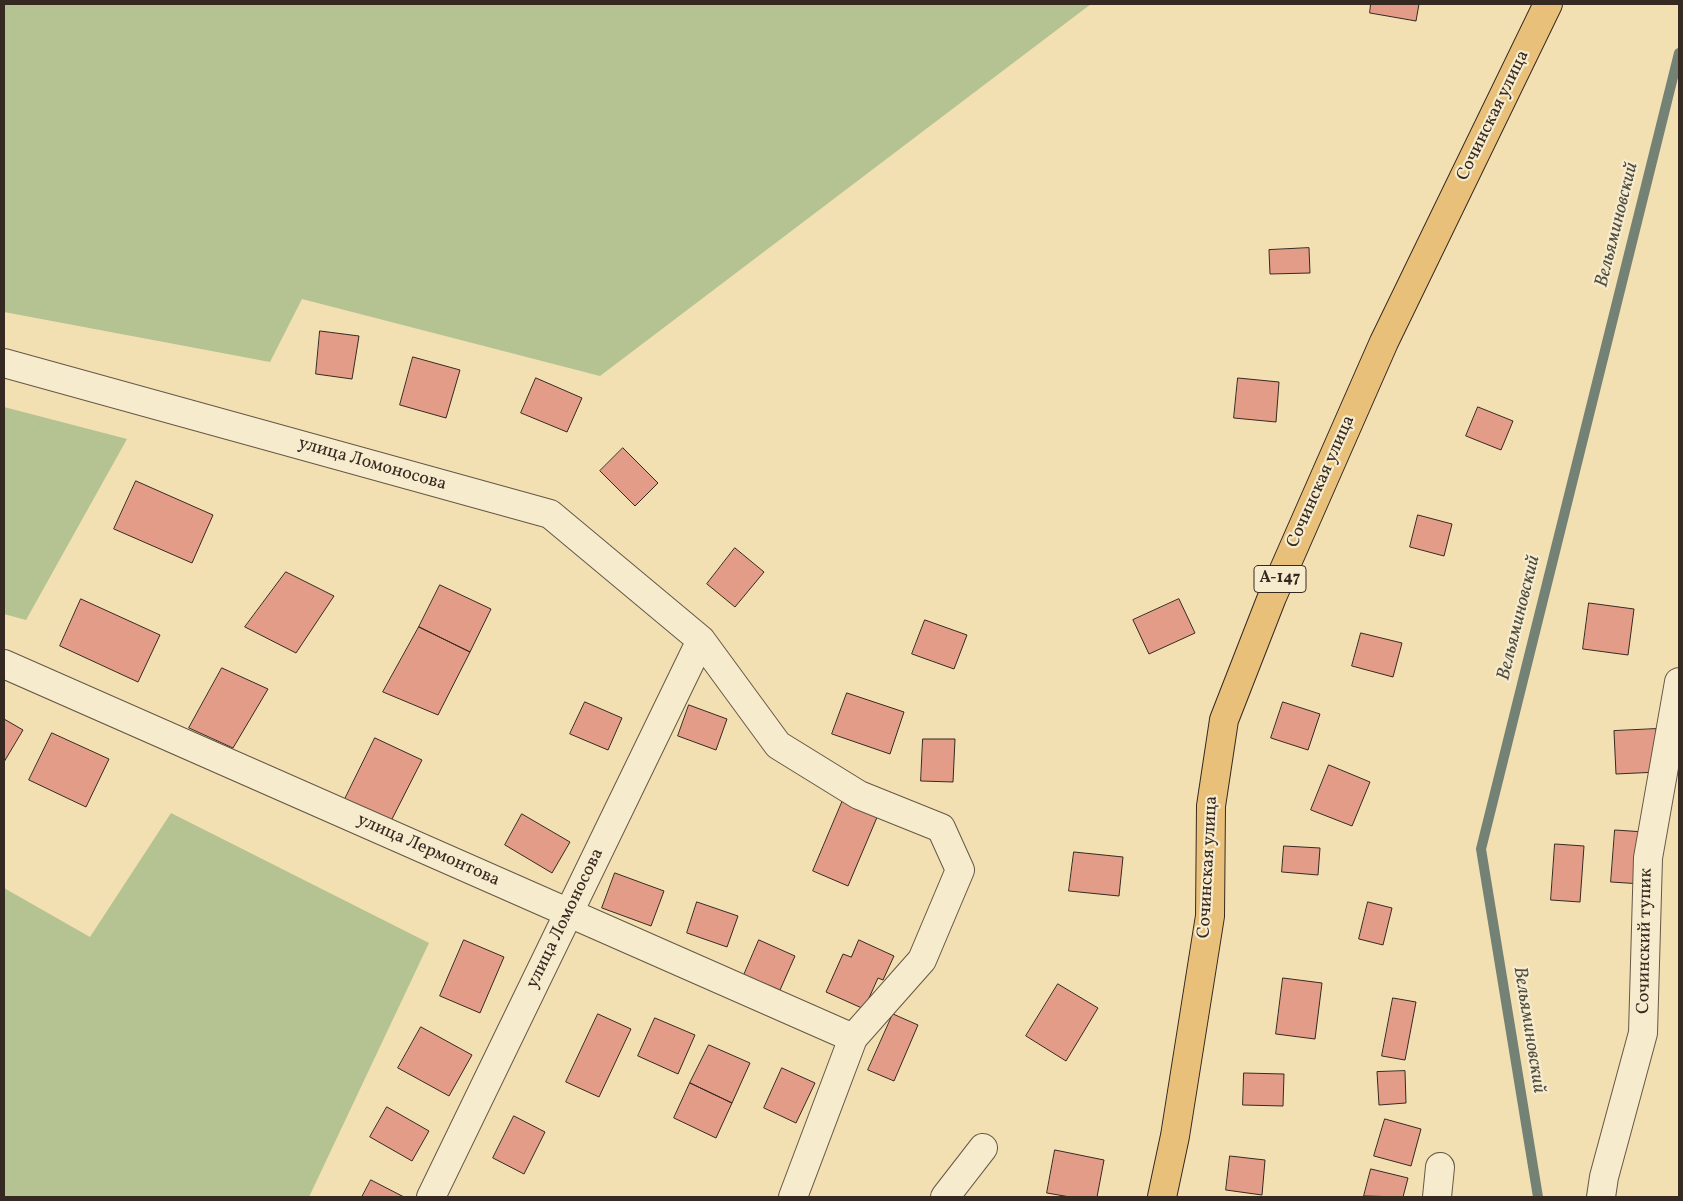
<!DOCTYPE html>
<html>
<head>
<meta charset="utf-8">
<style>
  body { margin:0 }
  #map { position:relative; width:1683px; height:1201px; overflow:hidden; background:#f2e0b2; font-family:Vollkorn,serif }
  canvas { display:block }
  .frame { position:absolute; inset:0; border:5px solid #362922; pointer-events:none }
</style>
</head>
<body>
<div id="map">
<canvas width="1683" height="1201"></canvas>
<div class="frame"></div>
</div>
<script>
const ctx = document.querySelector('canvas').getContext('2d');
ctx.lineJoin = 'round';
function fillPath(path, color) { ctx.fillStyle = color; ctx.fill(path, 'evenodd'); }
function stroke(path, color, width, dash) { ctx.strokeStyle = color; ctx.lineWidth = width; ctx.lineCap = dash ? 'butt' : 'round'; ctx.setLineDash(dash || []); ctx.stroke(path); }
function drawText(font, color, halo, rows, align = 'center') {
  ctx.font = font + ' Vollkorn,serif'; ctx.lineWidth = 4.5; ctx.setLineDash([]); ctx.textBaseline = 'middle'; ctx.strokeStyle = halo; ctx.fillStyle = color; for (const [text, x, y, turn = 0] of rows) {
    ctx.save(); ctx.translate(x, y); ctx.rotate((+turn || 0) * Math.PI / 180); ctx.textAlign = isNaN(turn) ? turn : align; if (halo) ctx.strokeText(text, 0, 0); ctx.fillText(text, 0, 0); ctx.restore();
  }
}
fillPath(new Path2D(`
  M 4,4 L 1091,4 L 600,376 L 302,299 L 270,362 L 4,312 Z
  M 4,407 L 127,439 L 26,620 L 4,614 Z
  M 171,813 L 429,943 L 309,1197 L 4,1197 L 4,888 L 90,937 Z`), '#b4c391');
stroke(new Path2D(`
  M 1538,1197 L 1481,849 L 1679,53`), '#738274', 10);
const building = new Path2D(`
  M 1371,4 L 1419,4 L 1416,21 L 1370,13 Z
  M 1309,248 L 1310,273 L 1270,274 L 1269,250 Z
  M 320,331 L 359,336 L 352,379 L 316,374 Z
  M 413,357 L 460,370 L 446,418 L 400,405 Z
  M 536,378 L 582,398 L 567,432 L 521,413 Z
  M 1238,378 L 1279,382 L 1276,422 L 1234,418 Z
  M 1478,407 L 1513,421 L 1501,450 L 1466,436 Z
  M 623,448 L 658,483 L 635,506 L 600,471 Z
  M 136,481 L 213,515 L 192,563 L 114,529 Z
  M 1418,515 L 1452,524 L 1444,556 L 1410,547 Z
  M 735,548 L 764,572 L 735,607 L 707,584 Z
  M 286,572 L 334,596 L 296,653 L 245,627 Z
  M 440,585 L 491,609 L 470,652 L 419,627 Z
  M 81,599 L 160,635 L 138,682 L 60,646 Z
  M 1179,599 L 1195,633 L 1149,654 L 1133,620 Z
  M 1589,603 L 1634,609 L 1628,655 L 1583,649 Z
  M 925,620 L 967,635 L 954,669 L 912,654 Z
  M 419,627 L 470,652 L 438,715 L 383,692 Z
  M 1361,633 L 1402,643 L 1393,677 L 1352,666 Z
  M 222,668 L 268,689 L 233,748 L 189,728 Z
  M 847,693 L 904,712 L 890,754 L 832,734 Z
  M 585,702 L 622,718 L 608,750 L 570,734 Z
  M 1283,702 L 1320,714 L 1308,750 L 1271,738 Z
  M 689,705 L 727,719 L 716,750 L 678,736 Z
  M 4,719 L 23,730 L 4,762 Z
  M 1656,729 L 1658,772 L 1616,774 L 1614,731 Z
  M 52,733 L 109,759 L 86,807 L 29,780 Z
  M 375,738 L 422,760 L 391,821 L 344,801 Z
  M 923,739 L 955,739 L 953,782 L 921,781 Z
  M 1329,765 L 1370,782 L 1352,826 L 1311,810 Z
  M 843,800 L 878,815 L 848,886 L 813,871 Z
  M 522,814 L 570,842 L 552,873 L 505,845 Z
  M 1615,830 L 1645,832 L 1642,884 L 1611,882 Z
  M 1555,844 L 1584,846 L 1580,902 L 1551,900 Z
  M 1284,846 L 1320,848 L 1318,875 L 1282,872 Z
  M 1074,852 L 1123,857 L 1119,896 L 1069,891 Z
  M 615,873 L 664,891 L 651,926 L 602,908 Z
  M 697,902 L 738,916 L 727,947 L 687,933 Z
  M 1368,902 L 1392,908 L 1383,945 L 1359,939 Z
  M 464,940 L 504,957 L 480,1013 L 440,996 Z
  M 759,940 L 795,956 L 780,990 L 744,975 Z
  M 859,940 L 894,956 L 883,980 L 878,978 L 864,1009 L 826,992 L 843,954 L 851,957 Z
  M 1283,978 L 1322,983 L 1315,1039 L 1276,1034 Z
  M 1058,984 L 1098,1008 L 1066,1061 L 1026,1036 Z
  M 1393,998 L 1416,1002 L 1405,1060 L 1382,1056 Z
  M 598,1014 L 631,1029 L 599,1097 L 566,1082 Z
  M 893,1014 L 918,1025 L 894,1081 L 868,1070 Z
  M 655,1018 L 695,1035 L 678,1074 L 638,1056 Z
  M 421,1027 L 472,1055 L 449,1096 L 398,1068 Z
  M 709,1045 L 750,1063 L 732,1103 L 690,1083 Z
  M 782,1068 L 815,1083 L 796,1123 L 764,1108 Z
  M 1405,1071 L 1406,1103 L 1379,1105 L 1377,1072 Z
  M 1244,1073 L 1284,1074 L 1283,1106 L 1243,1105 Z
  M 690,1083 L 732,1103 L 716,1138 L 674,1118 Z
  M 387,1107 L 429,1131 L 412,1161 L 370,1137 Z
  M 514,1116 L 545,1132 L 524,1174 L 493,1158 Z
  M 1385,1119 L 1421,1129 L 1411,1166 L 1374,1156 Z
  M 1055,1150 L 1104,1160 L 1097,1197 L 1070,1197 L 1047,1193 Z
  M 1230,1156 L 1265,1160 L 1262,1195 L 1226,1190 Z
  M 1371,1169 L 1408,1178 L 1403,1197 L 1364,1196 Z
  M 371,1180 L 404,1197 L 362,1197 Z`);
fillPath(building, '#e39c87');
stroke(building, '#362922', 1);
const minor = new Path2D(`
  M 4,363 L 550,514 L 701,640 L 778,745 L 859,795 L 941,828 L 960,870 L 922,960 L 853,1038 L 793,1197
  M 4,664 L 853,1038
  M 431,1197 L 701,640
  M 945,1197 L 983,1148
  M 1437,1197 L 1440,1167
  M 1601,1197 L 1604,1177 L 1643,1033 L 1648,858 L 1679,682`);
const highway = new Path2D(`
  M 1162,1197 L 1175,1136 L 1210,916 L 1211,806 L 1224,720 L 1272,597 L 1384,342 L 1548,4`);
stroke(minor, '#655746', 30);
stroke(highway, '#362922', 30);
stroke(minor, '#f7ebcd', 28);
stroke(highway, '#e9c079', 28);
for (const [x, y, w] of [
  [1280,579,52]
]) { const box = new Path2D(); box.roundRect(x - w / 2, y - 13.5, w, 27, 4); ctx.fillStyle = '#f7ebcd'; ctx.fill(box); stroke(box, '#362922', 1); }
drawText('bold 16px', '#362922', null, [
  ["А-147",1280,579]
]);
drawText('18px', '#362922', '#f7ebcd', [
  ["Сочинская улица",1494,116,-64],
  ["улица Ломоносова",372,465,16],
  ["Сочинская улица",1322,482,-66],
  ["улица Лермонтова",428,851,24],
  ["Сочинская улица",1209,867,-87],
  ["улица Ломоносова",566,919,-64],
  ["Сочинский тупик",1646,941,-89]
]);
drawText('italic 19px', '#4f4e44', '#f7ebcd', [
  ["Вельяминовский",1618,225,-76],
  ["Вельяминовский",1520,618,-76],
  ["Вельяминовский",1528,1030,81]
]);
</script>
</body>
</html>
